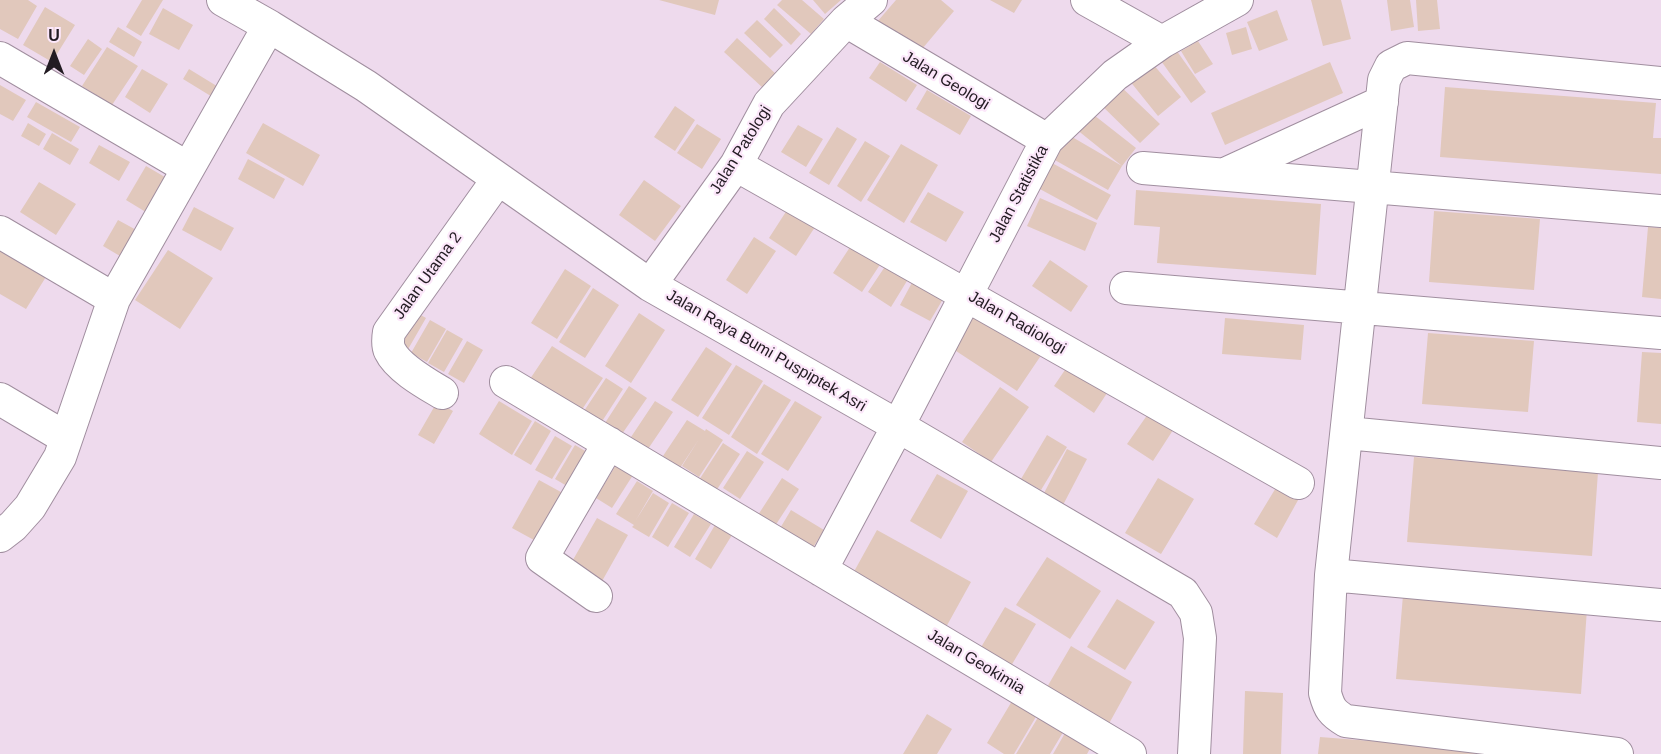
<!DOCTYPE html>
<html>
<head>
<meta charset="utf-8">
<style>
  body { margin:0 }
  #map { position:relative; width:1661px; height:754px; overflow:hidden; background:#eedaed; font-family:Arial,sans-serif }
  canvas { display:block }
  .north { position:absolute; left:24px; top:24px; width:60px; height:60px; -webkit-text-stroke:4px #fce7fa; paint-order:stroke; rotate:0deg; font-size:16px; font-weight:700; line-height:24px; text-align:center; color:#221b22 }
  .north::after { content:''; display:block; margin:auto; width:21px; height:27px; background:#221b22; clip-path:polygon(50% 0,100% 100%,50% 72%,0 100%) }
</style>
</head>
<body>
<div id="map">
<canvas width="1661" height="754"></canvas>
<div class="north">U</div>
</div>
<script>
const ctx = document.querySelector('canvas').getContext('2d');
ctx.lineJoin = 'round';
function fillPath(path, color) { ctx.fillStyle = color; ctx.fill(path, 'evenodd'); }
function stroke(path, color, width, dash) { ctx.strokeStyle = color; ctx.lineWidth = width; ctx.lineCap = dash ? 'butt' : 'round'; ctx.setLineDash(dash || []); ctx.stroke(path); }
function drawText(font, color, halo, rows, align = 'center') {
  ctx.font = font + ' Arial,sans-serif'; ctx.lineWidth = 4.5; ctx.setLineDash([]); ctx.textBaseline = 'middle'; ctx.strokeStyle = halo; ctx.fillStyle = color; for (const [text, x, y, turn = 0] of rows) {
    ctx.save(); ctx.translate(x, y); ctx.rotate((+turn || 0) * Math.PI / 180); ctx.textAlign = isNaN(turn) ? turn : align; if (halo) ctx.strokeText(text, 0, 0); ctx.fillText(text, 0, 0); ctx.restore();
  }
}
fillPath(new Path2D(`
  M 0,0 L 28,0 L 37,6 L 18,39 L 0,29 Z
  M 142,0 L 163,0 L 141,36 L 126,27 Z
  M 659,0 L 719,0 L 715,15 Z
  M 782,0 L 802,0 L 824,19 L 811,34 L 777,5 Z
  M 813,0 L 841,0 L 825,14 Z
  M 896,0 L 941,0 L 954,11 L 917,55 L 877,22 Z
  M 990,0 L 1022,0 L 1014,13 Z
  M 1311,0 L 1341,0 L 1351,39 L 1323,46 Z
  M 1387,0 L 1410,0 L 1414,27 L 1391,31 Z
  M 1416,0 L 1437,0 L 1440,29 L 1418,31 Z
  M 45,7 L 75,25 L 52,62 L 23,45 Z
  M 163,8 L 193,25 L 179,50 L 149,34 Z
  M 774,8 L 801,34 L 791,45 L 764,19 Z
  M 1277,10 L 1288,40 L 1259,51 L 1247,22 Z
  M 757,20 L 783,45 L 770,58 L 744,33 Z
  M 118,27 L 142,42 L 134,57 L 109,42 Z
  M 1246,27 L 1252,49 L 1232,55 L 1226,33 Z
  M 737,38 L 776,74 L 763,88 L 724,52 Z
  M 88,39 L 102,49 L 84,75 L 70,66 Z
  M 1198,41 L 1213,64 L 1195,74 L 1181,51 Z
  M 107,47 L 138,66 L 112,105 L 82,86 Z
  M 1174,47 L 1206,92 L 1191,103 L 1159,58 Z
  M 1147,57 L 1181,97 L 1158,116 L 1125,75 Z
  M 880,62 L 917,85 L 906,102 L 869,78 Z
  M 1330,62 L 1343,93 L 1225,145 L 1211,113 Z
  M 142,69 L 168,84 L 150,113 L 125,97 Z
  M 189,69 L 220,88 L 214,98 L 183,79 Z
  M 1115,81 L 1160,124 L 1140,143 L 1096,100 Z
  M 0,85 L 26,100 L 13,121 L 0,114 Z
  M 1445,87 L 1656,103 L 1653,138 L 1661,138 L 1661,174 L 1440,157 Z
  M 927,90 L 971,116 L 960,135 L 916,109 Z
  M 36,102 L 80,127 L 71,142 L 27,117 Z
  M 675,106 L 695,120 L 675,151 L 654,137 Z
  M 1085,108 L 1136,148 L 1122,166 L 1071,125 Z
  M 28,123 L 46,134 L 39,146 L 21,136 Z
  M 263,123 L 320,155 L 303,186 L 246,153 Z
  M 697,124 L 721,139 L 702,169 L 677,153 Z
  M 798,125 L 823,139 L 806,167 L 781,152 Z
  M 837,127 L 857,139 L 829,185 L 809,173 Z
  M 52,133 L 79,149 L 70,165 L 43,149 Z
  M 1067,134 L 1122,166 L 1108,190 L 1053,159 Z
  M 865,141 L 890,156 L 861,202 L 837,186 Z
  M 901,144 L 938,165 L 904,223 L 867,200 Z
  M 99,145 L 130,162 L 119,181 L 89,163 Z
  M 248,159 L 285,179 L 274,199 L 238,179 Z
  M 1052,163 L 1111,195 L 1097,220 L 1038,188 Z
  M 146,166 L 170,180 L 149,214 L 126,200 Z
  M 644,180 L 681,206 L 655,241 L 619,215 Z
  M 39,182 L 76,204 L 56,235 L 20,212 Z
  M 1136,190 L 1321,204 L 1316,275 L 1157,263 L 1160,227 L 1134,225 Z
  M 928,192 L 964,212 L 946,242 L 910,222 Z
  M 1040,198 L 1097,223 L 1085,251 L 1027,226 Z
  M 194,207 L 234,228 L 221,251 L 182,230 Z
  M 789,207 L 817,224 L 796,256 L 769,238 Z
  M 1434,211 L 1540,219 L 1534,290 L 1429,282 Z
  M 118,220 L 140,232 L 125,259 L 103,246 Z
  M 1648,227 L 1661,228 L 1661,299 L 1642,297 Z
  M 754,237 L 776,251 L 747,294 L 726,280 Z
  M 854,241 L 883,260 L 862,292 L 833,273 Z
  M 0,242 L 49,272 L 26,309 L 0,294 Z
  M 168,250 L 213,278 L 180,329 L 135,300 Z
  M 1050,260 L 1088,286 L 1071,312 L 1032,286 Z
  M 888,262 L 910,276 L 891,307 L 868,292 Z
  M 565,269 L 591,286 L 557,339 L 531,323 Z
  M 915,277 L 946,294 L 930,321 L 900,305 Z
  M 593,288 L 619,305 L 585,358 L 559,342 Z
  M 410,309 L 426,318 L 407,351 L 391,342 Z
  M 979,309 L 1044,351 L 1017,391 L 953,349 Z
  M 639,313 L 665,330 L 631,383 L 605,366 Z
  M 1225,318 L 1304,325 L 1301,360 L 1222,354 Z
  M 430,320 L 446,329 L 427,362 L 411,353 Z
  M 447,330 L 463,339 L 444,372 L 428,363 Z
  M 1428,333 L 1534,341 L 1528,412 L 1422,404 Z
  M 467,341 L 483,350 L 464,383 L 448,374 Z
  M 552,346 L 603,378 L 579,414 L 528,382 Z
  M 706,347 L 732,364 L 698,417 L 671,400 Z
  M 1642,352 L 1661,353 L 1661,424 L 1637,422 Z
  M 1069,364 L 1109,390 L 1094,413 L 1054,386 Z
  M 736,365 L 763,381 L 729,435 L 702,418 Z
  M 606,378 L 623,389 L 599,426 L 582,414 Z
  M 764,384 L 791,400 L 757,454 L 731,437 Z
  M 629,386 L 647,398 L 622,434 L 605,423 Z
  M 1000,387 L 1029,407 L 991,462 L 962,442 Z
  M 499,401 L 532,421 L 512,455 L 479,434 Z
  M 655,401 L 673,412 L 648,449 L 631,437 Z
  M 795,401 L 822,417 L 788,471 L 761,454 Z
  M 437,402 L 453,411 L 434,444 L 418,435 Z
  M 1150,411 L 1175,427 L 1153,461 L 1127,444 Z
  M 687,420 L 705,431 L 706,429 L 723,440 L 699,477 L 682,466 L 699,439 L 680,468 L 663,456 Z
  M 535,421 L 551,431 L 531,465 L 514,455 Z
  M 1047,435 L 1067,447 L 1041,490 L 1021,479 Z
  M 555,436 L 572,446 L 552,479 L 535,470 Z
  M 723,443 L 740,454 L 716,491 L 699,480 Z
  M 575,445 L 592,455 L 572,489 L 555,479 Z
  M 1067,449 L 1087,459 L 1063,505 L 1043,495 Z
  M 747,451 L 764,462 L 740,499 L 723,488 Z
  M 1414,457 L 1598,472 L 1592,556 L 1407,542 Z
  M 616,465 L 633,475 L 612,508 L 596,498 Z
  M 937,474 L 968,491 L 941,539 L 910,521 Z
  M 782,478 L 799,489 L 775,526 L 758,515 Z
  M 1158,478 L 1194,499 L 1161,554 L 1125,533 Z
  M 539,480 L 570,497 L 543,545 L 512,528 Z
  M 637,481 L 653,491 L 636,520 L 653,493 L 669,503 L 649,537 L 632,527 L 634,525 L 616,514 Z
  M 1280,481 L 1302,493 L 1277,538 L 1254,524 Z
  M 672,503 L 689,513 L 668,547 L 652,537 Z
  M 791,510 L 824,530 L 809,554 L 776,535 Z
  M 694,514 L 711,524 L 690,557 L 674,547 Z
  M 597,518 L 628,535 L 601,583 L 570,565 Z
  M 715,525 L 732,535 L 711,569 L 695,559 Z
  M 877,530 L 971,582 L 945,629 L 851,577 Z
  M 1047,557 L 1101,591 L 1070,639 L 1016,605 Z
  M 1403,595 L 1587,609 L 1581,694 L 1396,679 Z
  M 1117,599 L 1155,622 L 1125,670 L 1087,647 Z
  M 1005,607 L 1036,624 L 1008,671 L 977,654 Z
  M 1071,646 L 1132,682 L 1106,729 L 1075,712 L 1081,700 L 1074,711 L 1043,694 Z
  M 1245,691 L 1283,693 L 1281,754 L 1243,754 Z
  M 1015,696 L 1040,710 L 1014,754 L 1004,754 L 987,743 Z
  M 1043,709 L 1068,724 L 1050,754 L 1016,754 Z
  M 927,714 L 952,729 L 937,754 L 903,754 Z
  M 1069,726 L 1094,741 L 1087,754 L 1053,754 Z
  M 1320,737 L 1511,752 L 1510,754 L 1318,754 Z`), '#e1c8bc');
const minor = new Path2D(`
  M 223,0 L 269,26 L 366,86 L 650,285 L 898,426 L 1183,593 L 1196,613 L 1200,638 L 1194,754
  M 1087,0 L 1162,42
  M 846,21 L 1047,140
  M 0,58 L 188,168
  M 736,165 L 1298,483
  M 1143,168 L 1661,211
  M 1225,174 L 1382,102
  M 0,232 L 114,299
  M 650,285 L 736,165 L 769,104 L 846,21 L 871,0
  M 1126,288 L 1661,333
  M 506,382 L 1130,754
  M 442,393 C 427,384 398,368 390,351 C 387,345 388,338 389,332 L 498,179
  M 0,399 L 66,438
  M 1347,433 L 1661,463
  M 0,536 L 13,526 L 30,507 L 60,457 L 114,299 L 269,26
  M 821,570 L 898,426 L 1047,140 L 1115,75 L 1162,42 L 1237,0
  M 1331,575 L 1661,605
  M 596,596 L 542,558 L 609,443
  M 1617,754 L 1346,721 C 1332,713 1329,708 1325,693 L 1331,575 L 1384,80 L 1391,66 L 1407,58 L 1661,83`);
stroke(minor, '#a08e9f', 34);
stroke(minor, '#fff', 32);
drawText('16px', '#221b22', '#fce7fa', [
  ["Jalan Geologi",946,81,31],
  ["Jalan Patologi",741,150,-58],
  ["Jalan Statistika",1019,194,-62],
  ["Jalan Utama 2",428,276,-54],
  ["Jalan Radiologi",1017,323,30],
  ["Jalan Raya Bumi Puspiptek Asri",766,351,30],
  ["Jalan Geokimia",976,662,31]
]);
</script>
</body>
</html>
